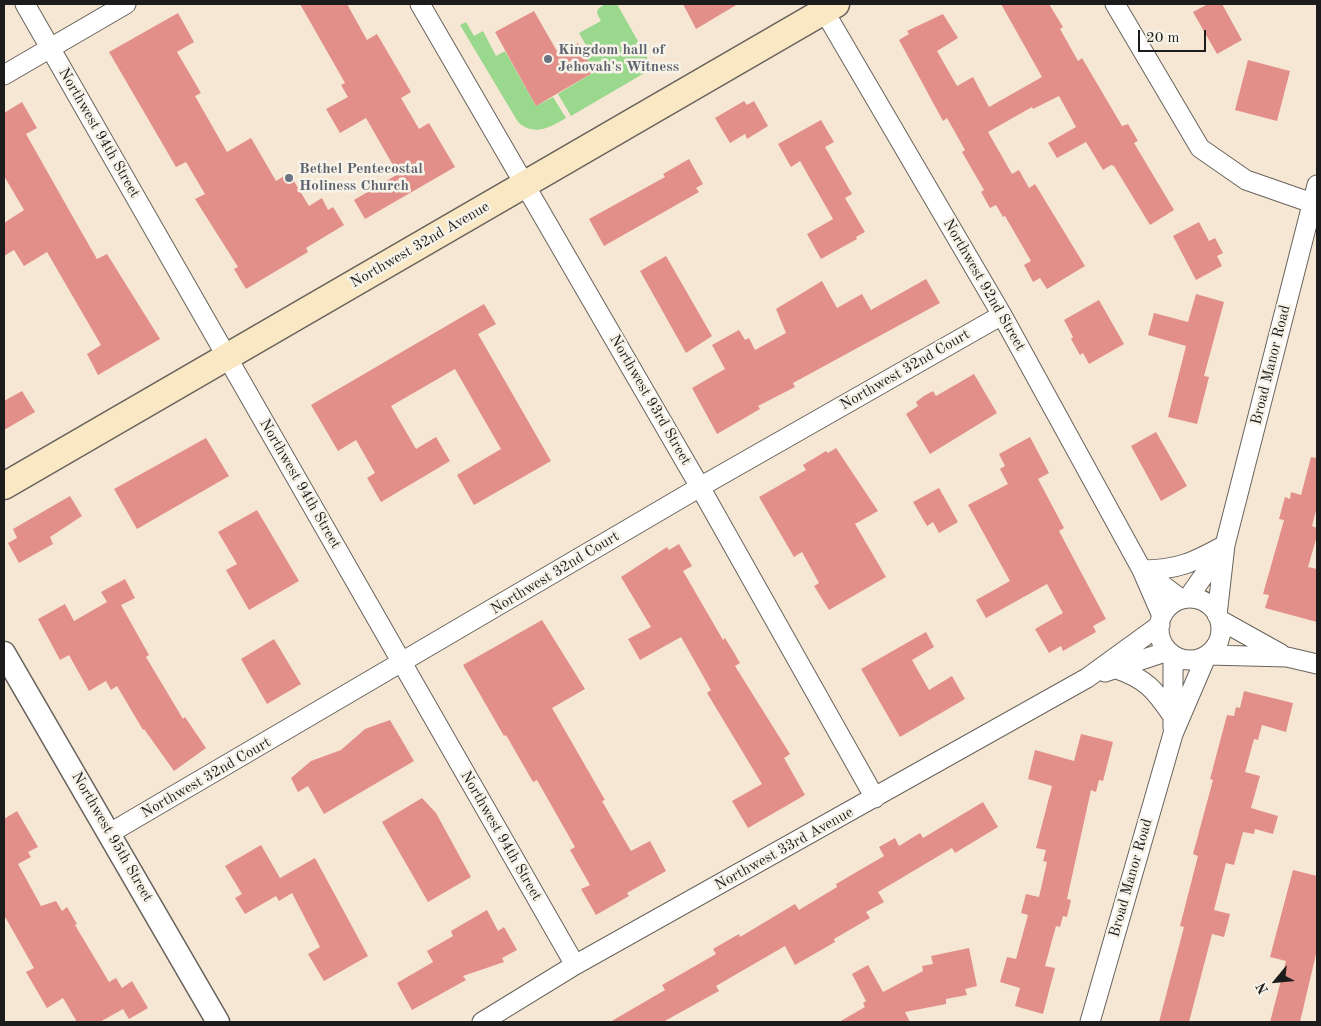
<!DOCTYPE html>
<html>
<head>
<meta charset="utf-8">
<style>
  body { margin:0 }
  #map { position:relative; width:1321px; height:1026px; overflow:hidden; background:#f6e7d4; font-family:"Old Standard TT",serif }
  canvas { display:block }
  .frame { position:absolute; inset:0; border:5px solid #1c1c1c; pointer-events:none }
  .north { position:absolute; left:1251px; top:956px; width:50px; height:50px; -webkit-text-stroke:4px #f7f3e8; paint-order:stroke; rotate:242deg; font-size:14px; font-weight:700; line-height:20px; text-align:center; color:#1c1c1c }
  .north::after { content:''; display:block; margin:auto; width:18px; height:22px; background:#1c1c1c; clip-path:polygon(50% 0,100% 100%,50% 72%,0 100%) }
  .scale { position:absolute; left:1138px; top:30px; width:68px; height:22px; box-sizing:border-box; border:2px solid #1c1c1c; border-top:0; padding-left:6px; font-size:15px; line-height:18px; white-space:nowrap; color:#1c1c1c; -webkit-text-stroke:4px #f7f3e8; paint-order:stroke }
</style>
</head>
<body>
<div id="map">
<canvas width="1321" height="1026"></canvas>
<div class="frame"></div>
<div class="north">N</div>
<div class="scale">20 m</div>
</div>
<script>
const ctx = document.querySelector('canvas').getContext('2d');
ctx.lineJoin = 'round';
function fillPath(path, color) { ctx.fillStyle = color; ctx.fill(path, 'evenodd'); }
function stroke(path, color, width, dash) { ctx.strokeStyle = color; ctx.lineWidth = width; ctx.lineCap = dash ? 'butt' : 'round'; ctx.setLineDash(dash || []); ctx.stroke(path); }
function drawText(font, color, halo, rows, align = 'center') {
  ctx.font = font + ' "Old Standard TT",serif'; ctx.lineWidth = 5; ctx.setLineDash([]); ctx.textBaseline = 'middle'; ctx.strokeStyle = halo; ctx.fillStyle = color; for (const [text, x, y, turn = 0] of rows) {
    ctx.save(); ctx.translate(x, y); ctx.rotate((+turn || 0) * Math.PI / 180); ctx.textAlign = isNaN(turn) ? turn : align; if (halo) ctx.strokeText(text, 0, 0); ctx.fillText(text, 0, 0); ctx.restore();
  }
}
fillPath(new Path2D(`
  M 605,4 L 617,4 L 653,68 L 571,116 L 558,94 L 594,72 L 581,48 L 586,45 L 579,33 L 601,21 L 597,13 L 598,9 Z
  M 466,22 L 474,36 L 483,31 L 496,56 L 505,51 L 536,106 L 553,97 L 566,118 C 550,127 535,137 518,122 L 460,25 Z`), '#99d88d');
fillPath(new Path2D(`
  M 300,4 L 347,4 L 367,40 L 377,34 L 411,92 L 401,98 L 419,129 L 429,123 L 455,167 L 365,219 L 354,200 L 398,174 L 366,118 L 340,133 L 326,109 L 348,97 L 341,85 L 345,83 Z
  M 683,4 L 738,4 L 696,29 Z
  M 1001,4 L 1049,4 L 1063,27 L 1060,29 L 1078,61 L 1082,58 L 1122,126 L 1128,124 L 1138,141 L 1134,143 L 1174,210 L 1150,225 L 1114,166 L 1111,165 L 1103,170 L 1086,142 L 1057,158 L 1048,143 L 1076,127 L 1059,96 L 1033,109 L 1032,107 L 988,132 L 1012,174 L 1019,170 L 1029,188 L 1035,184 L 1085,266 L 1047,289 L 1040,278 L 1033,282 L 1024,265 L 1031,261 L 1005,216 L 1003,217 L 996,205 L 990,208 L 981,192 L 984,190 L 962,152 L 965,150 L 947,118 L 943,121 L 899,40 L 909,34 L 907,31 L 943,14 L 958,38 L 937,51 L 957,86 L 973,77 L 989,107 L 1042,77 Z
  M 1208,4 L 1222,4 L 1242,40 L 1217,54 L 1193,12 Z
  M 534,11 L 558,53 L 578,43 L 594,72 L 536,106 L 495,32 Z
  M 178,13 L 194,42 L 177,52 L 201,93 L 195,96 L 227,152 L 251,138 L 276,181 L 289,173 L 309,206 L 322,198 L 328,210 L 333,207 L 344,225 L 306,248 L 308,252 L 246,289 L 234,269 L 238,267 L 195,199 L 205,194 L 186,162 L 176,167 L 109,52 Z
  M 1248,60 L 1290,71 L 1277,121 L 1235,110 Z
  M 744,101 L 747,105 L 754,101 L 768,126 L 747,139 L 745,134 L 730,143 L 715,118 Z
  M 22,102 L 37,128 L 26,134 L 78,226 L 97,259 L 107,254 L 160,339 L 98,375 L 87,354 L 101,345 L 47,252 L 24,266 L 14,250 L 4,256 L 4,223 L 24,210 L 4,176 L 4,113 Z
  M 821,120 L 834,142 L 825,147 L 852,194 L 845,198 L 865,232 L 856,237 L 857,239 L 821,259 L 807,234 L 833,219 L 800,161 L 791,167 L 778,144 Z
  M 689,159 L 703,184 L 696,188 L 699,192 L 604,246 L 589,219 L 665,177 L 663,174 Z
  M 1199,222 L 1209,241 L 1215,238 L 1223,253 L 1217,256 L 1222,266 L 1196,280 L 1173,236 Z
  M 666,256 L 712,336 L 686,353 L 640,271 Z
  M 926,279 L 940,303 L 793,383 L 795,387 L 758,406 L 760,409 L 717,434 L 692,388 L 725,369 L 712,345 L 739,330 L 745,340 L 749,338 L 755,350 L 786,333 L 776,309 L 822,281 L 837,308 L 862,294 L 871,310 Z
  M 1196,294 L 1224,302 L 1204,376 L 1209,377 L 1197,424 L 1168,417 L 1186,346 L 1148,335 L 1154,313 L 1188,322 Z
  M 1099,300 L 1124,344 L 1089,364 L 1083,353 L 1080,355 L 1071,339 L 1073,337 L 1064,320 Z
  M 484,304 L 496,324 L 478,334 L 551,461 L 474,505 L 457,475 L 501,449 L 455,369 L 391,406 L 416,449 L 436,437 L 450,461 L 381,502 L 367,478 L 375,473 L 356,440 L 338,451 L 311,405 Z
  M 974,374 L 997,413 L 930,454 L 906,414 L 918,406 L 916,402 L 924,396 L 933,391 L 936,396 Z
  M 22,391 L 35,412 L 4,430 L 4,401 Z
  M 1156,432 L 1187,486 L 1161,501 L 1131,446 Z
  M 1030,437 L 1049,473 L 1038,479 L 1064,528 L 1059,531 L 1106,619 L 1093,626 L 1096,632 L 1063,651 L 1061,646 L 1049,653 L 1035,629 L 1063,613 L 1047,584 L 986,618 L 976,600 L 1010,581 L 968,505 L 1008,484 L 1000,469 L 1005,466 L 999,454 Z
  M 206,438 L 229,476 L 137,529 L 114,489 Z
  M 836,448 L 878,511 L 855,524 L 886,577 L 829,610 L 814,586 L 819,583 L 802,552 L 794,557 L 759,497 L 806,470 L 803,465 L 826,451 L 828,453 Z
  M 1311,457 L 1317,458 L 1317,507 L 1312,526 L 1317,528 L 1317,536 L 1308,567 L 1317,569 L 1317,622 L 1265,608 L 1269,595 L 1263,594 L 1284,520 L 1279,519 L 1285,497 L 1290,499 L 1291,492 L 1301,495 Z
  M 939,488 L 958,522 L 939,533 L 933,522 L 927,526 L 913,502 Z
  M 70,496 L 82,516 L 50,537 L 53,544 L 19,563 L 8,543 L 17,538 L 13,529 Z
  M 257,510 L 299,581 L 249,610 L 226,570 L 237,564 L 218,532 Z
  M 679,544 L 692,566 L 683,571 L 723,640 L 725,638 L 733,651 L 740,663 L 735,666 L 790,754 L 784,758 L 805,795 L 748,828 L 732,801 L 762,784 L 707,693 L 711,690 L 681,637 L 640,660 L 628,639 L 651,627 L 621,577 L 667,547 L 669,550 Z
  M 125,579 L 135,598 L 121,605 L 149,655 L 146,657 L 183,719 L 185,717 L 206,748 L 174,771 L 144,729 L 143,730 L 117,686 L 111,690 L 106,681 L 89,691 L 69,655 L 60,660 L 38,619 L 65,604 L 74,621 L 107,602 L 101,592 Z
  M 542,620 L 585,689 L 552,708 L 605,800 L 602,801 L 631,851 L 650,841 L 666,871 L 627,893 L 629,896 L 596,915 L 581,889 L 590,885 L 570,850 L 575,847 L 537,780 L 533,782 L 506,735 L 504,736 L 463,665 Z
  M 926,632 L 934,647 L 912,660 L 929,690 L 952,676 L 965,699 L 900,737 L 861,669 Z
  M 274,639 L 301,684 L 267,704 L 241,659 Z
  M 1244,691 L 1293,703 L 1286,732 L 1262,725 L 1258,740 L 1254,739 L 1245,772 L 1260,776 L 1251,808 L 1278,816 L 1273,834 L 1255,829 L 1254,834 L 1243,832 L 1234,865 L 1226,863 L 1214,910 L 1230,914 L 1224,937 L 1212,934 L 1189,1022 L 1159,1022 L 1184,927 L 1180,926 L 1198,856 L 1193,854 L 1213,780 L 1210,779 L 1227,715 L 1234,716 L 1236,707 L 1240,708 Z
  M 390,720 L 414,761 L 324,814 L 308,786 L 298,792 L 291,778 L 311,761 L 341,750 L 365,729 Z
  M 1081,734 L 1113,742 L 1103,781 L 1099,780 L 1096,792 L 1091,790 L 1067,899 L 1071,900 L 1067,917 L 1063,916 L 1060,927 L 1056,926 L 1045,966 L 1055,968 L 1043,1014 L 1015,1006 L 1020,988 L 1000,982 L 1007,957 L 1016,959 L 1028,915 L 1021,913 L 1026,894 L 1039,897 L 1047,862 L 1043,861 L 1046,850 L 1036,848 L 1052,786 L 1028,779 L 1035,750 L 1074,761 Z
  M 422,798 L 436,813 L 471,877 L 428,902 L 382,822 Z
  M 983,802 L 998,827 L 955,853 L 952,848 L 878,892 L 884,902 L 866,912 L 870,918 L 834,939 L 835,942 L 795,965 L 785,946 L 716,986 L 719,991 L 663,1022 L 610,1022 L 665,990 L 662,985 L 716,954 L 713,949 L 739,934 L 740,937 L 795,904 L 799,910 L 837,887 L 836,884 L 884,856 L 879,847 L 895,838 L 899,846 L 920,833 L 923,838 Z
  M 17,811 L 38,847 L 28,852 L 31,857 L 18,864 L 41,906 L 56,901 L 62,911 L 67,907 L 77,924 L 75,925 L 109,982 L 116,978 L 122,988 L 132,981 L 148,1008 L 129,1019 L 123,1009 L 100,1022 L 77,1022 L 63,998 L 47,1008 L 26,972 L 34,968 L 4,915 L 4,819 Z
  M 261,845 L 280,878 L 315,858 L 368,956 L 324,981 L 308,954 L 320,947 L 292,893 L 279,901 L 276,896 L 245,914 L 235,898 L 242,894 L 225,866 Z
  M 1293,870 L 1317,876 L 1317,950 L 1300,1022 L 1270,1022 L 1286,961 L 1270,957 Z
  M 487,910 L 498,931 L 504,927 L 517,950 L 502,958 L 504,962 L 463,976 L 466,980 L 412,1010 L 397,983 L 433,962 L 427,951 L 453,936 L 451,931 Z
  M 969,948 L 977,986 L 965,989 L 967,995 L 946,999 L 946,1004 L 905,1012 L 910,1022 L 839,1022 L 865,1007 L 863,1003 L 866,1001 L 852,974 L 868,965 L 883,992 L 923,971 L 922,966 L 933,964 L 931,956 Z`), '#e38f89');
const minor = new Path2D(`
  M 25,4 L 575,965
  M 420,4 L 700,487 L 875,798
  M 820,4 L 1002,315 L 1142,570 L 1162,616
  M 1115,4 L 1200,148 L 1246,180 L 1312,203
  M 4,75 L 126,4
  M 1142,570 C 1178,570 1194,562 1225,545
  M 1144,571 L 1181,599
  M1159 629a31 31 0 1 1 62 0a31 31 0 1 1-62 0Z
  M 1188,598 L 1223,548
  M 1217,615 L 1225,545 L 1317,185
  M 1220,620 L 1281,654
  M 1208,655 L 1287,657 L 1317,664
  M 1117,669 C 1146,679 1155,690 1172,715
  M 1105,672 L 1168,651
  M 1173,728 L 1173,655
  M 110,833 L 700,487 L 1002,315
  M 482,1022 L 575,965 L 1087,678 L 1160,625
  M 1090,1022 L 1173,734 L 1206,657`);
const tertiary = new Path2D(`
  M 4,653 L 218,1022`);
const secondary = new Path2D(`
  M 4,486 L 836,4`);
stroke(minor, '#68635c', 21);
stroke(tertiary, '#68635c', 25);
stroke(secondary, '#68635c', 29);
stroke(minor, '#fff', 19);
stroke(tertiary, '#fff', 22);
stroke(secondary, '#fae7c3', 26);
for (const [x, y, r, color] of [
  [548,59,5,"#6b7280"],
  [289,178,5,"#6b7280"]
]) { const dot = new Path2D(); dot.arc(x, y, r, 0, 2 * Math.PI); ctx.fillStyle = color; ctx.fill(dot); stroke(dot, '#f7f3e8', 2); }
drawText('bold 15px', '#5b616d', '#f7f3e8', [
  ["Kingdom hall of",558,50],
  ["Jehovah's Witness",558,67],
  ["Bethel Pentecostal",299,169],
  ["Holiness Church",299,186]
], 'left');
drawText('15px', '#1c1c1c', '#f7f3e8', [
  ["Northwest 94th Street",99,133,60],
  ["Northwest 32nd Avenue",420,245,-30],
  ["Northwest 92nd Street",984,285,60],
  ["Broad Manor Road",1271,365,-76],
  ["Northwest 32nd Court",905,370,-30],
  ["Northwest 93rd Street",650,400,60],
  ["Northwest 94th Street",300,484,60],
  ["Northwest 32nd Court",555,573,-31],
  ["Northwest 32nd Court",206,778,-30],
  ["Northwest 94th Street",501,836,60],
  ["Northwest 95th Street",112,837,60],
  ["Northwest 33rd Avenue",784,849,-29],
  ["Broad Manor Road",1131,878,-74]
]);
</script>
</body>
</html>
